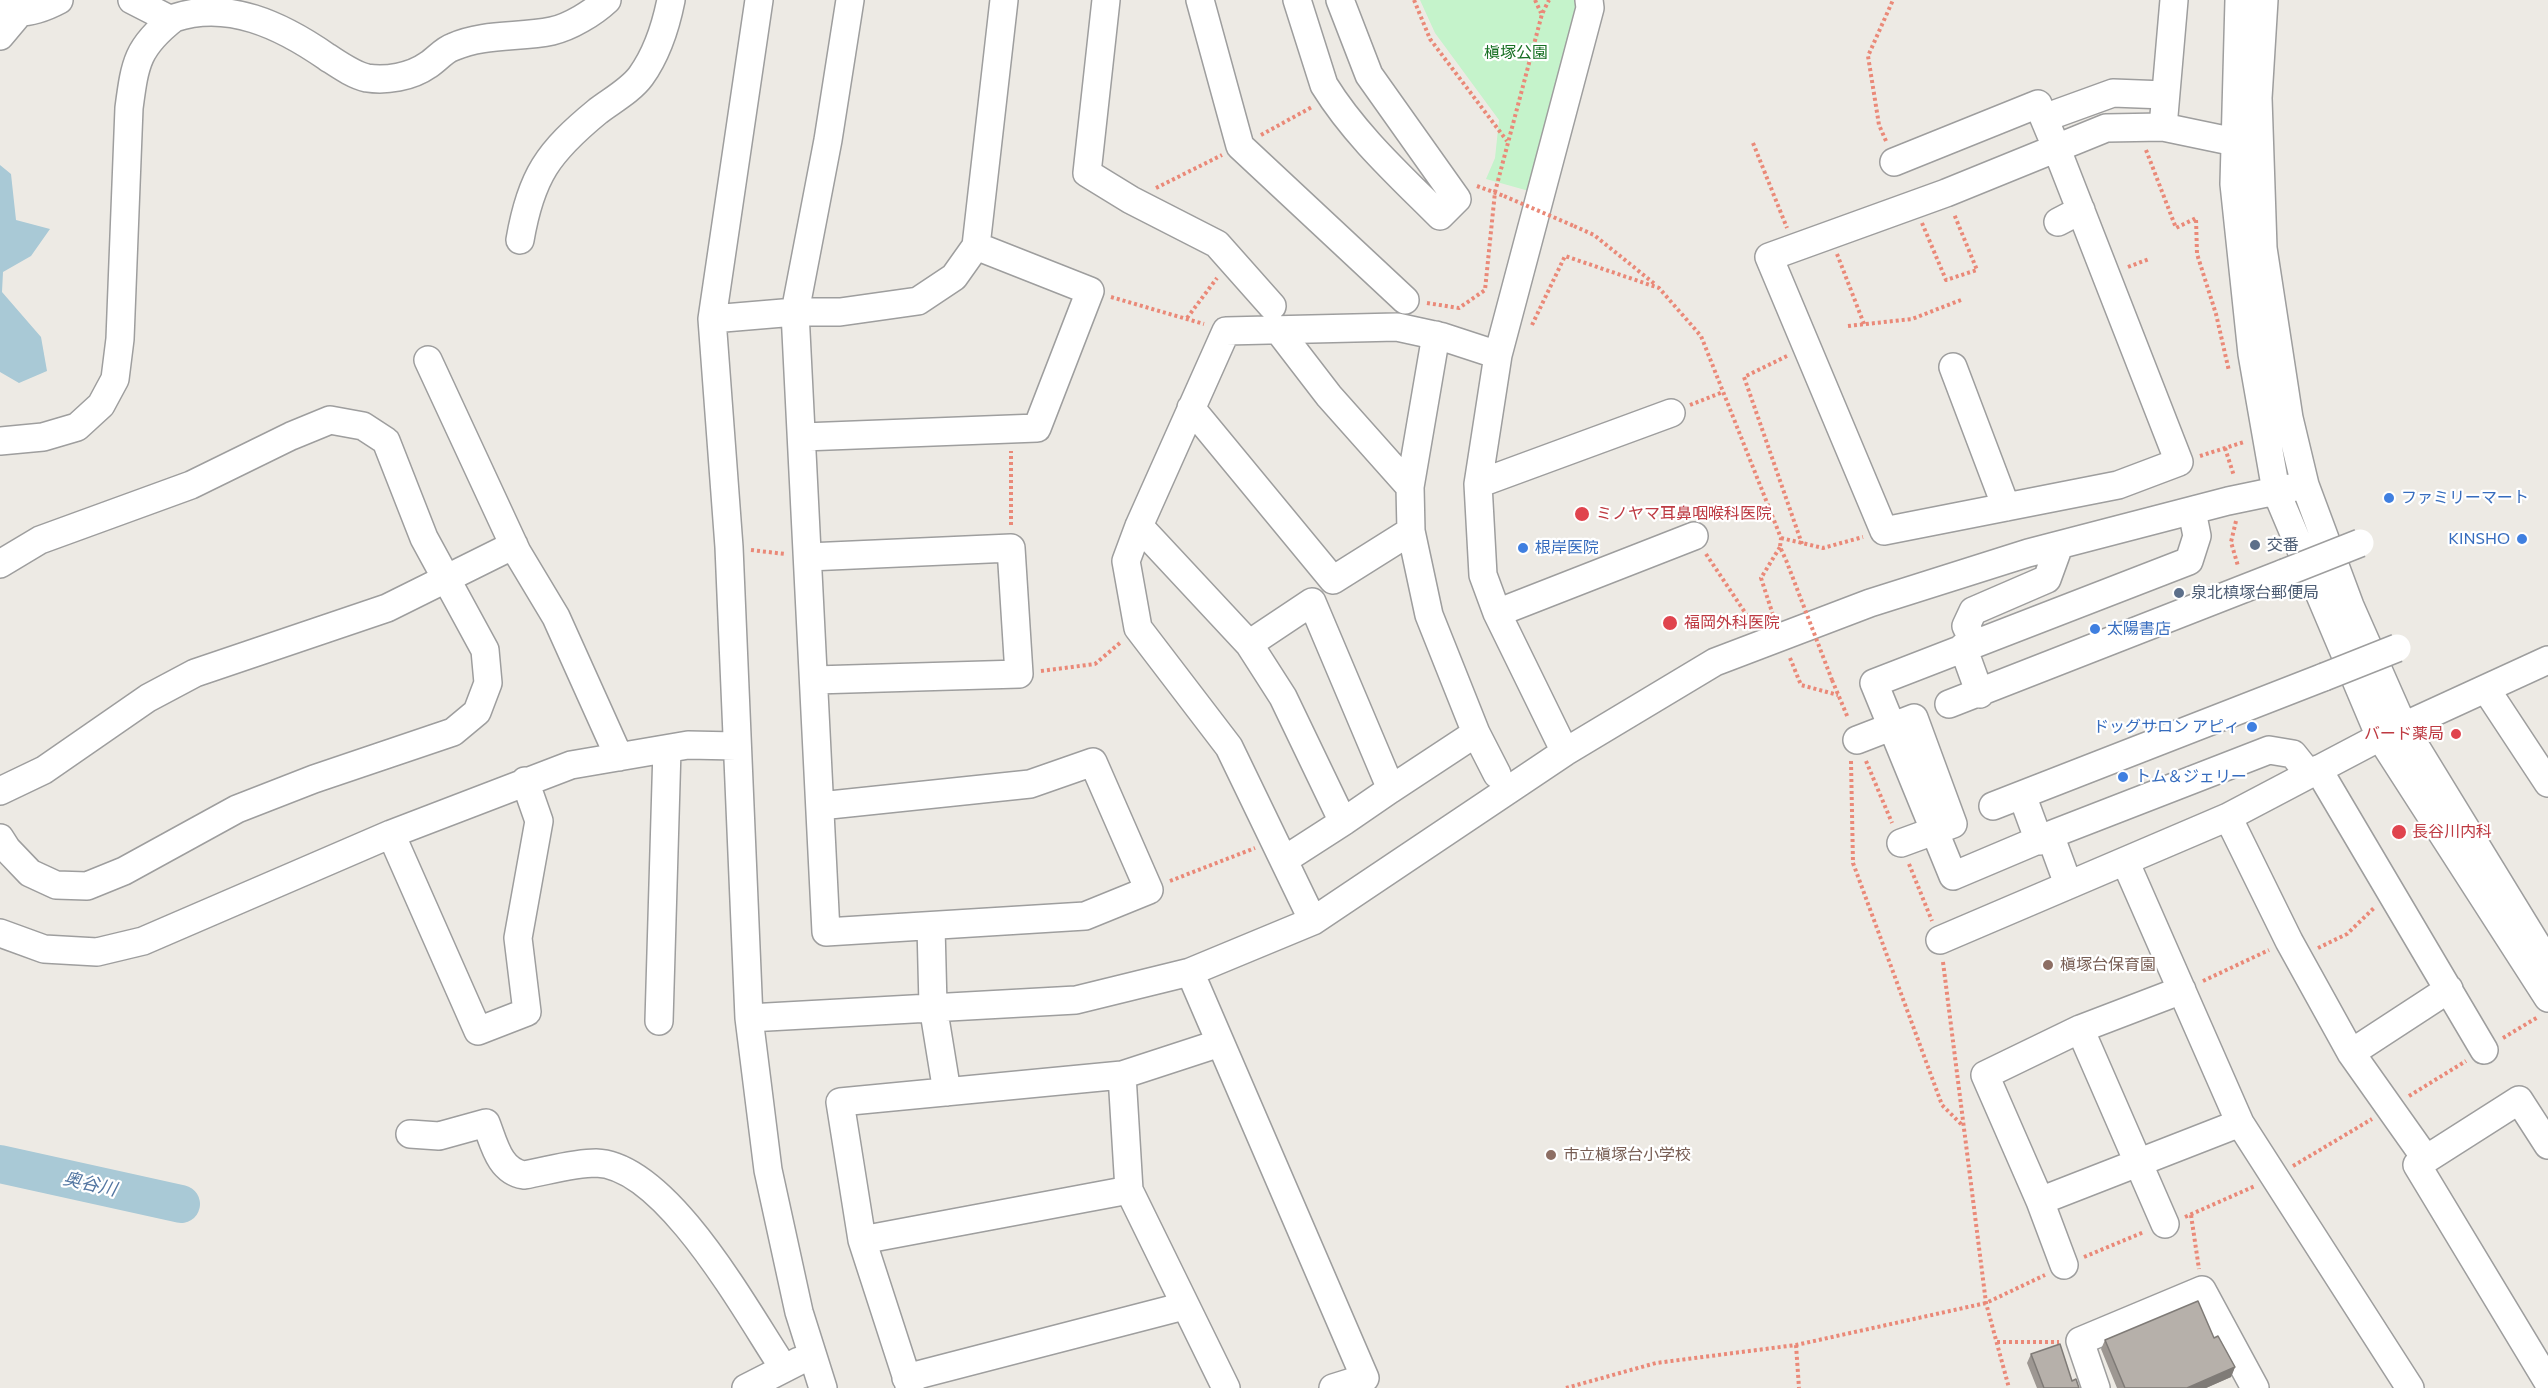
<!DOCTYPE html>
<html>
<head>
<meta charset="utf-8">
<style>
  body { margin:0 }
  canvas { display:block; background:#edeae4 }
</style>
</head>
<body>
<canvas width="2548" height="1388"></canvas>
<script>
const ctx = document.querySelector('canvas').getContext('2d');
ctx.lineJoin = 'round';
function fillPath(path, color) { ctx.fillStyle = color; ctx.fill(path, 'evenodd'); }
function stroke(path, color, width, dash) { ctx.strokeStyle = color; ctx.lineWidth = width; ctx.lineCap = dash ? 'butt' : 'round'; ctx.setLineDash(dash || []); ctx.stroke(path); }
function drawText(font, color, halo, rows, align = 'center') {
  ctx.font = font + ' Commissioner,"Noto Sans JP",sans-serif'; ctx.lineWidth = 4.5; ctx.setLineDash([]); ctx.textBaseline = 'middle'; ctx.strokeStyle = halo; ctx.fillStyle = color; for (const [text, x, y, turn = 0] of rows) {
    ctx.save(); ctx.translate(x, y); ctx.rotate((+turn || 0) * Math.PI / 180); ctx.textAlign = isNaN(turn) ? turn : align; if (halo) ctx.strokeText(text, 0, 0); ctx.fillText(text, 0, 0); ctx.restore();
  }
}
fillPath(new Path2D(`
  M 1420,0 L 1578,0 L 1577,21 L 1529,191 L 1486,179 L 1495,158 L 1499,120 L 1435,33 Z`), '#c5f3cb');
fillPath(new Path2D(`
  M 0,165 L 11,174 L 16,220 L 50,229 L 31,256 L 3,272 L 2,292 L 41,337 L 47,371 L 19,383 L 0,372 Z`), '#a9c9d6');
stroke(new Path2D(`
  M 0,1164 L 181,1204`), '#a9c9d6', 38);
const minor = new Path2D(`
  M 132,0 L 171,20
  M 759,0 L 712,319 L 729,547 L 749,1018 L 768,1170 L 799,1312 L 823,1388
  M 1106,0 L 1087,173 L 1131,200 L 1217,244 L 1272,306
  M 1200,0 L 1240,146 L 1405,300
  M 1297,0 L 1324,85 C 1355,135 1398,174 1440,216 L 1457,199 L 1369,75 L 1340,0
  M 2174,0 L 2163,127 L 2235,142
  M 2239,0 L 2234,184 L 2252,354 L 2276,491 L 2380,737 L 2548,998
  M 2264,0 L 2258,98 L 2263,248 L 2289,418 L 2305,485 L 2350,606 L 2403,726 L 2548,963
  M 0,8 C 19,17 42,9 59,0
  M 0,36 L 21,11
  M 2044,118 L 2113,93 L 2165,95
  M 1894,162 L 2038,104 L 2056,147 L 2179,462 L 2118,485 L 1884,531 L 1769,257 L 1946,193 L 2106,128 L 2163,127
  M 2058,222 L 2081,210
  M 520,240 C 531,176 548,152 598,111 C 611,101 631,90 641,76 C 656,55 666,25 671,0
  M 712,319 L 795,312 L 840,312 L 918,301 L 954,277 L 976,246 L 1004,0
  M 1279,331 L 1329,396 L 1410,487
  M 1436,335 L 1410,487 L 1411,531 L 1429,615 L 1476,733 L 1497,774
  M 428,360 L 517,552 L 556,617 L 619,757
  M 1953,367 L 2006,507
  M 1191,408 L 1333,580 L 1411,531
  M 803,437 L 1037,428 L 1090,291 L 976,246
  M 0,441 L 43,437 L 77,427 L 101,405 L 115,379 L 120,339 L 129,108 C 135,63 137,47 174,18 C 228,0 281,25 327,57 C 338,64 353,75 367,78 C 386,81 411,77 428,65 C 436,60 444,50 453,47 C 485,33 519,38 552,31 C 570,27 593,13 607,0
  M 1478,484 L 1671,413
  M 2192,511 L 2197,536 L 2189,561 L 1874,683 L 1953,876 L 2050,835 L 2269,750 L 2293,754 L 2309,774
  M 1139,526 L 1249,644
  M 808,557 L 1011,548 L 1019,674 L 815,680
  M 0,564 L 40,540 L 191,485 L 291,436 L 330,420 L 363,426 L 386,441 L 424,538 L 485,650 L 488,683 L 477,712 L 453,732 L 314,779 L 237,809 L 124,871 L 87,886 L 56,885 L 30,873 L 7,849 L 0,838
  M 1497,613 L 1694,536
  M 1974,643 L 1966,626 L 1973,611 L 2047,579 L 2059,546
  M 1963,647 L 1980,694
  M 2486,689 L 2548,783
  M 1949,704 L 2284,573
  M 1857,740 L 1914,718 L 1953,824 L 1901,843
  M 1565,752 L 1497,613 L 1483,575 L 1478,484 L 1498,355 L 1590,8 L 1589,0
  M 2318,769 L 2484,1050
  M 0,791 L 44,770 L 148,698 L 195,673 L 387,608 L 514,545
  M 2022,795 L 2039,841
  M 820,806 L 1030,784 L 1093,762 L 1149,890 L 1085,916 L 826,932 L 795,312 L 828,140 L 850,0
  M 1993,806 L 2324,677
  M 2228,817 L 2289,941 L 2351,1053 L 2426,1159
  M 1343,822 L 1391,789
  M 391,834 L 478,1031 L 527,1012 L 518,938 L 539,821 L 525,781
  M 2050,835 L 2068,884
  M 1284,860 L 1343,822 L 1283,697 L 1249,644 L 1312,602 L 1391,789 L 1476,733
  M 2125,861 L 2240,1123 L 2410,1388
  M 1313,921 L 1229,747 L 1138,628 L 1126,561 L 1139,526 L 1226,331 L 1397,327 L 1443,337 L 1498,355
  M 931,926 L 933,1006 L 947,1092
  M 0,933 L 44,949 L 97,952 L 143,941 L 391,834 L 571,765 L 688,745 L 736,746
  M 1940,940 L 2228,817 L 2380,737 L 2548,660
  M 1190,972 L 1365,1378 L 1333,1388
  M 749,1018 L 1076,1000 L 1190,972 L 1313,921 L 1565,752 L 1715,662 L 1870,603 L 2028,553 L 2228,501 L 2305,485
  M 659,1021 L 667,749
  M 2080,1029 L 1985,1075 L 2040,1201 L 2240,1123
  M 2351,1053 L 2449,989
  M 1122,1075 L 1129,1190 L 1226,1388
  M 410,1134 L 439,1136 L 486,1123 C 494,1143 499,1171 524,1175 C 547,1171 573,1163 596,1163 C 667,1165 747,1313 783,1367
  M 2548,1145 L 2519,1100 L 2417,1165 L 2548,1382
  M 2040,1201 L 2064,1265
  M 2165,1224 L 2080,1029 L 2182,990
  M 862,1240 L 1129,1190
  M 906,1378 L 1184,1306
  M 746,1388 L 799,1361
  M 910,1388 L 862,1240 L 840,1102 L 1122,1075 L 1220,1043
  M 2096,1388 L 2080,1341 L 2202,1290 L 2255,1388`);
stroke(minor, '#9e9e9e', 30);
stroke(new Path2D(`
  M 1414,0 L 1430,39 L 1507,141
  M 1535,0 L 1541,13
  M 1261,135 L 1312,107
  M 1886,141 L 1879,125 L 1868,56 L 1893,0
  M 1753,143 L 1787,228
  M 2146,150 L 2176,228 L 2196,218 L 2197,254 L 2216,314 L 2229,371
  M 1477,186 L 1504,196
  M 1156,188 L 1222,155
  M 1922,223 L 1946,280 L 1977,270 L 1954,214
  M 1574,226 L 1594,235 L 1656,285
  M 1837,254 L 1864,324
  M 2128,267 L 2149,259
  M 1111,297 L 1204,324
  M 1427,303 L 1459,308 L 1485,290 L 1495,192 L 1542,14 L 1549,0
  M 1187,318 L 1217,278
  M 1532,325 L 1565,256 L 1659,288 L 1701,336 L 1781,538 L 1780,547 L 1786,560
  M 1848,326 L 1912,319 L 1961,300
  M 1787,356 L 1744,377 L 1802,544
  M 1690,405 L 1723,392
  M 2225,448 L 2234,476
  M 2200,456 L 2244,442
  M 2236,521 L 2231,542 L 2238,566
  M 1011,525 L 1011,451
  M 1781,538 L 1823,548 L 1863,537
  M 751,550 L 785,554
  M 1706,554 L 1752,623
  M 1773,615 L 1761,578 L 1780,547
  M 1790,658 L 1801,685 L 1838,695
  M 1041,671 L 1095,664 L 1121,642
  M 1832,680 L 1848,718
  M 1851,761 L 1853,863 L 1942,1105 L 1962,1125
  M 1866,761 L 1892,823
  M 1909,864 L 1932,921
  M 1170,881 L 1255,848
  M 2318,948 L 2347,934 L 2374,908
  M 1943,962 L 1986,1303 L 2009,1388
  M 2203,981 L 2269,950
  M 2503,1038 L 2538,1017
  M 2409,1096 L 2466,1061
  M 2293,1166 L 2372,1119
  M 2191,1215 L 2199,1269
  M 2185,1217 L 2255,1186
  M 2084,1257 L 2144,1232
  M 1997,1342 L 2059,1342
  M 1796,1345 L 1799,1388
  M 1566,1388 L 1656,1363 L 1796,1345 L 1986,1303 L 2045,1275`), '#ea8978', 4, [3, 3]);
stroke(minor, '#fff', 27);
const minorBridge = new Path2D(`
  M 2284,573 L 2360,543
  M 2324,677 L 2397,648`);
stroke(minorBridge, '#9e9e9e', 30, []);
stroke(new Path2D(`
  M 1504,196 L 1574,226
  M 1786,560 L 1832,680`), '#ea8978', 4, [3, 3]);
stroke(minorBridge, '#fff', 27);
fillPath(new Path2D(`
  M 2214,1338 L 2235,1367 L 2231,1377 L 2206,1388 L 2117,1388 L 2101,1349 L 2105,1340 Z
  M 2031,1354 L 2072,1381 L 2079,1388 L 2037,1388 L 2027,1363 Z`), '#9d9792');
fillPath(new Path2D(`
  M 2235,1367 L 2231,1377 L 2206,1388 L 2187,1388 Z`), '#7f7b77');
const building = new Path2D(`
  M 2198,1301 L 2214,1338 L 2218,1336 L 2235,1367 L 2187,1388 L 2125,1388 L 2105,1340 Z
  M 2060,1344 L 2072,1381 L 2076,1379 L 2079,1388 L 2044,1388 L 2031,1354 Z`);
fillPath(building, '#b6b0aa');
stroke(building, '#7f7b77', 1.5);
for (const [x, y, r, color] of [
  [2389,498,6,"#3f7fe0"],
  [1582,514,8,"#e0444e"],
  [2522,539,6,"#3f7fe0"],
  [2255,545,6,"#5c6f8a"],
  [1523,548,6,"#3f7fe0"],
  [2179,593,6,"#5c6f8a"],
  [1670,623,8,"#e0444e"],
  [2095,629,6,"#3f7fe0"],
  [2252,727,6,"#3f7fe0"],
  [2456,734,6,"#e0444e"],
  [2123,777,6,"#3f7fe0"],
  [2399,832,8,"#e0444e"],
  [2048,965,6,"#8d6e63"],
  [1551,1155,6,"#8d6e63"]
]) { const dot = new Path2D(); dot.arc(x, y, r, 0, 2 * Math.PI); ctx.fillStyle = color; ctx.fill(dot); stroke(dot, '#fff', 2); }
drawText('16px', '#176f23', '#fff', [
  ["槇塚公園",1516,53]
]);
drawText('16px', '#366cbe', '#fff', [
  ["ファミリーマート",2401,498],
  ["KINSHO",2510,539,"right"],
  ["根岸医院",1535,548],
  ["太陽書店",2107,629],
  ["ドッグサロン アピィ",2240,727,"right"],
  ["トム＆ジェリー",2135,777]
], 'left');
drawText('16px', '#be3a42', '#fff', [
  ["ミノヤマ耳鼻咽喉科医院",1596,514],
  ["福岡外科医院",1684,623],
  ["バード薬局",2444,734,"right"],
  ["長谷川内科",2412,832]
], 'left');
drawText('16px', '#4e5e75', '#fff', [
  ["交番",2267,545],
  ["泉北槙塚台郵便局",2191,593]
], 'left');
drawText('16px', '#785e54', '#fff', [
  ["槇塚台保育園",2060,965],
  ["市立槇塚台小学校",1563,1155]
], 'left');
drawText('italic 18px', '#5477a2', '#fff', [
  ["奥谷川",90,1184,13]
]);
</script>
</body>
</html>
